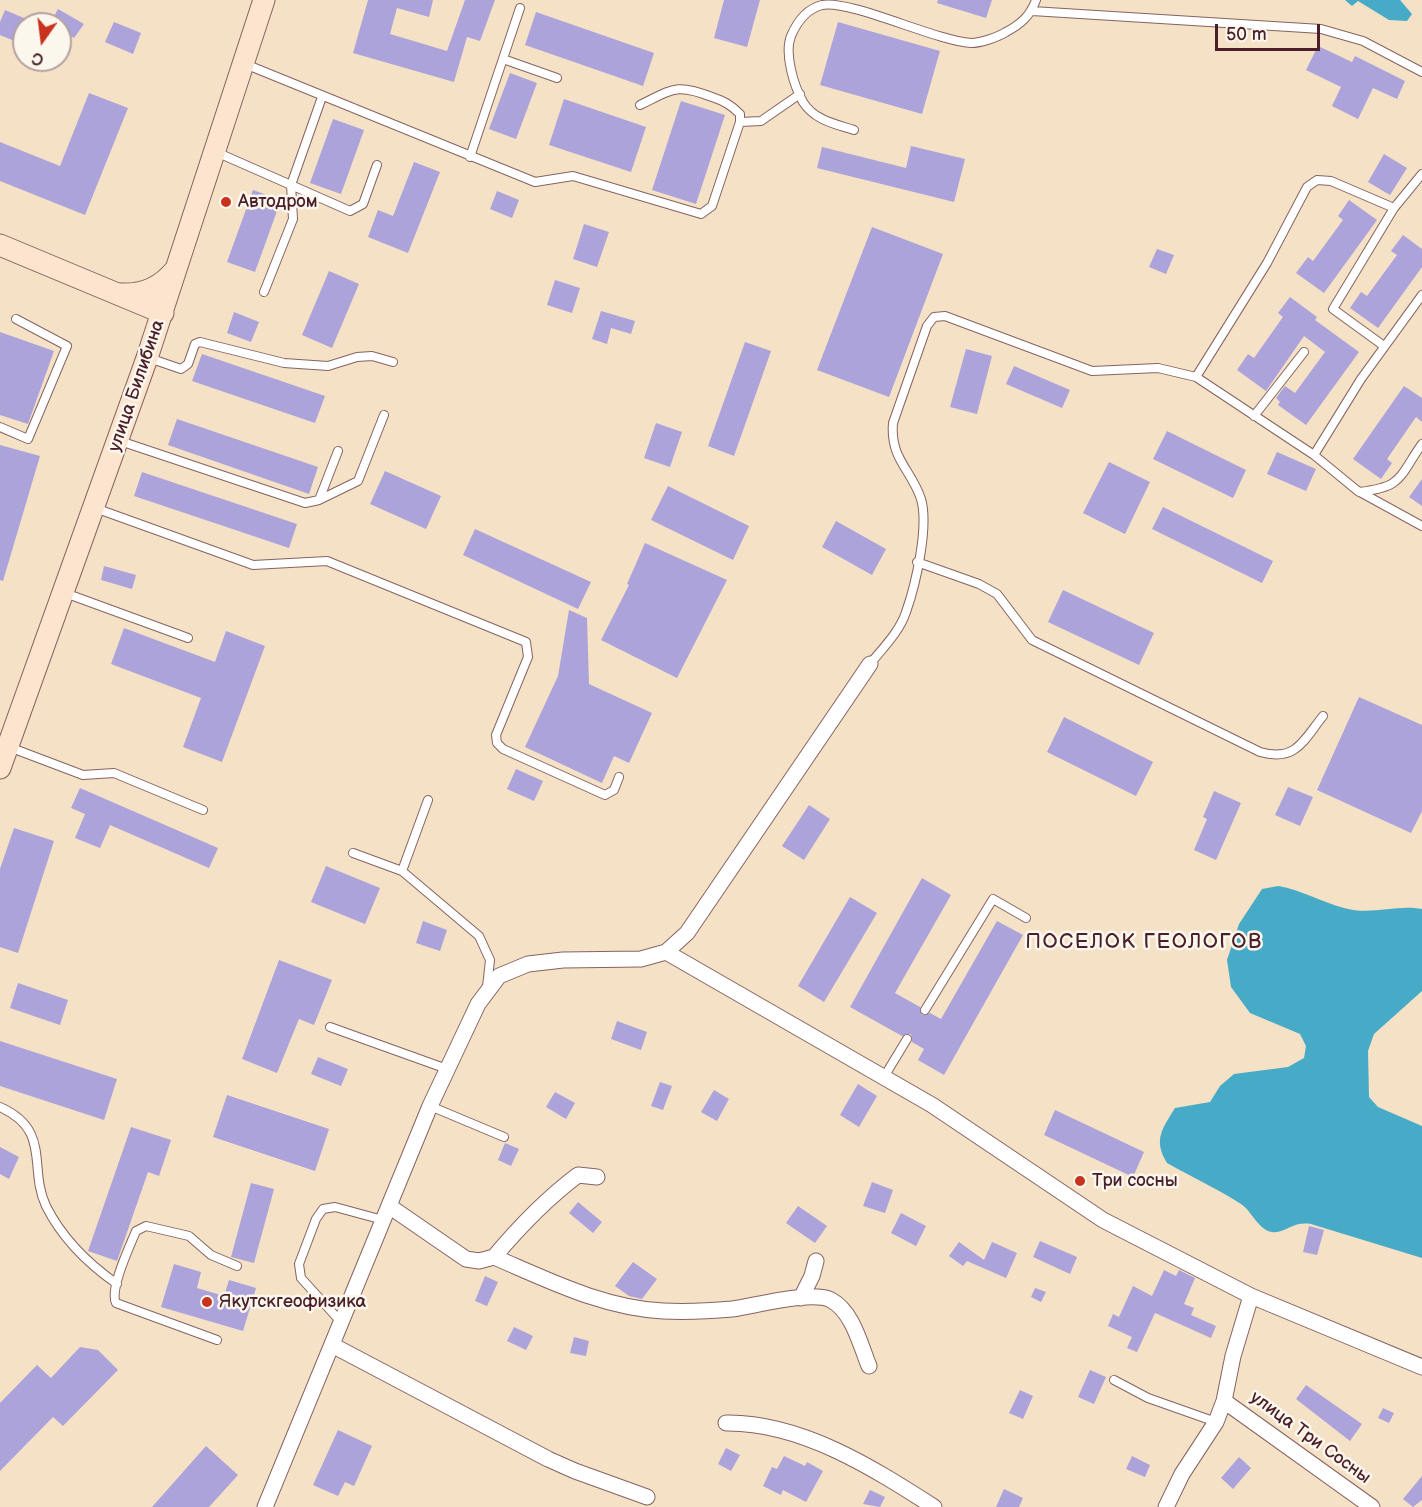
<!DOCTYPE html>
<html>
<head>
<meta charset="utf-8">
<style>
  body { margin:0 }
  #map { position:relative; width:1422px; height:1507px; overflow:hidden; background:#f4e1c6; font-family:"Balsamiq Sans",sans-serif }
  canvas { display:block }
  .north { position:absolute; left:12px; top:12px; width:60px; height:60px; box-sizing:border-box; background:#fbf7ec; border:2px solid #b4a19f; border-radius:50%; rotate:194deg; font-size:16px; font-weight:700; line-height:24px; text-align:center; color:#4a1f2b }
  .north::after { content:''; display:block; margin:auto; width:21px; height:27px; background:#c8321e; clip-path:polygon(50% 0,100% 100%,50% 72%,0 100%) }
  .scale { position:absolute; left:1215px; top:24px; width:105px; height:27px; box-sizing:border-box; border:3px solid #4a1f2b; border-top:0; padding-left:8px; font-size:18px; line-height:21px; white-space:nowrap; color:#4a1f2b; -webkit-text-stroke:4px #fbf7ec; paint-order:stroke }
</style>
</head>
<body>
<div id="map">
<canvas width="1422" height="1507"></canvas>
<div class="north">С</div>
<div class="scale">50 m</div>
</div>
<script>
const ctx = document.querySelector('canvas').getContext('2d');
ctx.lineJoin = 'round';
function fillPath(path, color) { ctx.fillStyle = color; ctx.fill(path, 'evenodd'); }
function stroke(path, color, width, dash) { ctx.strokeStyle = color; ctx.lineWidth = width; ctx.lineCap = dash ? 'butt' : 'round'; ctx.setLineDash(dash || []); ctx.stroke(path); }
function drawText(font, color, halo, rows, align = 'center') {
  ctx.font = font + ' "Balsamiq Sans",sans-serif'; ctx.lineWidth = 5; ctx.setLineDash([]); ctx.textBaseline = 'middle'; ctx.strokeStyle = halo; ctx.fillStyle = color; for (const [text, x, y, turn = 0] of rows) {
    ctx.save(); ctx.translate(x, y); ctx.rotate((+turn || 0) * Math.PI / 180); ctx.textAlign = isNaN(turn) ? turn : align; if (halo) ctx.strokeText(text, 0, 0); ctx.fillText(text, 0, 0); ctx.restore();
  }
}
fillPath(new Path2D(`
  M 1345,0 L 1400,0 L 1412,14 L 1407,21 L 1389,20 L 1358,1 L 1352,6 Z
  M 1278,886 C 1302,890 1321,902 1344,908 C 1372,916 1395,904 1422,909 L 1422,991 L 1374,1034 L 1368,1051 L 1369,1097 L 1378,1107 L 1422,1126 L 1422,1258 L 1311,1224 C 1292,1221 1285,1234 1272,1232 C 1258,1230 1252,1211 1241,1204 C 1218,1189 1192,1177 1167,1163 C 1153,1140 1162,1129 1175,1108 L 1210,1102 L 1220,1086 L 1234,1074 L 1288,1067 L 1304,1058 L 1306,1046 L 1300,1034 L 1250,1013 L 1231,987 L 1227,960 L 1239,924 L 1262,889 Z`), '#47abc7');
fillPath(new Path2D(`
  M 368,0 L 433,0 L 429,17 L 397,8 L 390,34 L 447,51 L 465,0 L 495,0 L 480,41 L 467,37 L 454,82 L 353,53 Z
  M 724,0 L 760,0 L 747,47 L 714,38 Z
  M 938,0 L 992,0 L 986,18 L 937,3 Z
  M 58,9 L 84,24 L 74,38 L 60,30 L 60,24 L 50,24 Z
  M 5,10 L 24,18 L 24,45 L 0,35 L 0,22 Z
  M 536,12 L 654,53 L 643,86 L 525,45 Z
  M 114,22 L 141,33 L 133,54 L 105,42 Z
  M 838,22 L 940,51 L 922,114 L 820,85 Z
  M 1318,46 L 1352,62 L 1355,56 L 1405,81 L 1397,99 L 1373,88 L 1358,119 L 1332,106 L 1341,87 L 1306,70 Z
  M 510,73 L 537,83 L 516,139 L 489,129 Z
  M 89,93 L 128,108 L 85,215 L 0,181 L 0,142 L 60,166 Z
  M 564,99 L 646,127 L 631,172 L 549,145 Z
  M 681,101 L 725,115 L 696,204 L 652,190 Z
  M 333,119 L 364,130 L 341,194 L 310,183 Z
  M 911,146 L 965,159 L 954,202 L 817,168 L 822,147 L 906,168 Z
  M 1384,154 L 1407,168 L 1390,195 L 1368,182 Z
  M 414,162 L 440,172 L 408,253 L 368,237 L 378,210 L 393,216 Z
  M 253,190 L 281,200 L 255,272 L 227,262 Z
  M 497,191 L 519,200 L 512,218 L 490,209 Z
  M 1349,200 L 1377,220 L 1324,293 L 1296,273 L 1308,257 L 1313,261 L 1343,220 L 1338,216 Z
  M 584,224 L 609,232 L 597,267 L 573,259 Z
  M 872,227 L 943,254 L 889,397 L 817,370 Z
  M 1403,235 L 1422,249 L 1422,267 L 1378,328 L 1350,308 L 1361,292 L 1367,296 L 1397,255 L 1391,251 Z
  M 1157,249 L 1174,255 L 1166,274 L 1149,267 Z
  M 329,271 L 359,284 L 332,348 L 302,335 Z
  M 555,280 L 580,288 L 572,313 L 547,305 Z
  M 1290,297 L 1317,317 L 1315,320 L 1359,352 L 1306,425 L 1278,405 L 1280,402 L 1276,398 L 1285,386 L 1295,393 L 1325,352 L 1304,336 L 1266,391 L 1237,370 L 1248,354 L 1254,358 L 1283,317 L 1278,313 Z
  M 601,311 L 635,321 L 631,334 L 611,328 L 607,344 L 592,339 Z
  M 234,312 L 259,322 L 251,342 L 227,333 Z
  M 0,332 L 54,351 L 28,424 L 0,415 Z
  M 745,342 L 771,351 L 734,456 L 708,446 Z
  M 966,349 L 992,356 L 977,414 L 950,407 Z
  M 202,354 L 325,396 L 315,423 L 192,381 Z
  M 1014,366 L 1070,390 L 1062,408 L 1006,384 Z
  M 1404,386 L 1422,398 L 1422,422 L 1416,417 L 1387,459 L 1392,463 L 1381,479 L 1353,459 Z
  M 177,419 L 318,467 L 309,494 L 168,445 Z
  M 656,423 L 682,432 L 670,467 L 644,458 Z
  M 1167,431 L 1246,470 L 1233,498 L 1153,459 Z
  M 0,445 L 40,456 L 3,581 L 0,580 Z
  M 1277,452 L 1316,469 L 1306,491 L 1267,474 Z
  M 1109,462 L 1150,482 L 1125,534 L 1083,513 Z
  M 385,471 L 441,496 L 426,529 L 370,504 Z
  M 142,472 L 297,524 L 289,548 L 134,496 Z
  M 1422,479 L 1422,506 L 1409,497 Z
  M 668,486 L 749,526 L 733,560 L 651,520 Z
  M 1163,507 L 1273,561 L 1262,583 L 1152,529 Z
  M 836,521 L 886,549 L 872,575 L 822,547 Z
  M 475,529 L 591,582 L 578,609 L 463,555 Z
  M 645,543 L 727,580 L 677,678 L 601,640 L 629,585 L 627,584 Z
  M 104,566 L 136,575 L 132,589 L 101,580 Z
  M 1063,590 L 1154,633 L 1139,665 L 1048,622 Z
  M 569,610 L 587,618 L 589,684 L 652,713 L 629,763 L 614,756 L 602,783 L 525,747 L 558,676 Z
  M 124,628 L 215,662 L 226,631 L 265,646 L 222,762 L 183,747 L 201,698 L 111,664 Z
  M 1359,697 L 1422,725 L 1422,811 L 1411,833 L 1317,790 Z
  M 1064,717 L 1153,762 L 1136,796 L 1047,752 Z
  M 516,769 L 543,781 L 534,801 L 507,789 Z
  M 1288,787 L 1313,797 L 1300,826 L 1275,815 Z
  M 80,788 L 218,848 L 209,868 L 110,825 L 100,848 L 75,838 L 85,814 L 71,808 Z
  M 1214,791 L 1241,803 L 1216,860 L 1194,850 L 1207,819 L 1203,817 Z
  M 809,805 L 830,819 L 804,860 L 782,846 Z
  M 14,828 L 54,841 L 18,953 L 0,947 L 0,869 Z
  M 326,866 L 380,888 L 365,924 L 311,902 Z
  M 922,878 L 951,895 L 895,993 L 920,1007 L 922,1015 L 930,1013 L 941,1019 L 997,921 L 1023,935 L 944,1075 L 918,1060 L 924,1049 L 912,1042 L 911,1034 L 902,1036 L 850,1007 Z
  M 850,897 L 877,913 L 824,1002 L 798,986 Z
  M 423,921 L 447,930 L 440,951 L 416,943 Z
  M 279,960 L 332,980 L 314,1025 L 299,1019 L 277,1073 L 242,1059 Z
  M 18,983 L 68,1000 L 60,1025 L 10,1008 Z
  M 617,1021 L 647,1032 L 641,1050 L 611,1039 Z
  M 0,1041 L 117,1079 L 104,1120 L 0,1086 Z
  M 318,1057 L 348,1069 L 341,1086 L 311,1074 Z
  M 660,1082 L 672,1086 L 663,1110 L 651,1106 Z
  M 858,1084 L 877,1096 L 859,1127 L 840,1115 Z
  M 714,1090 L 729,1099 L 717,1121 L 701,1112 Z
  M 555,1092 L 575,1103 L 566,1119 L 546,1107 Z
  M 227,1095 L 329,1129 L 315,1171 L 213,1137 Z
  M 1055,1110 L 1144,1152 L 1133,1177 L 1044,1135 Z
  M 131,1127 L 171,1140 L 159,1176 L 148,1172 L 117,1261 L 88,1251 Z
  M 505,1143 L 519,1149 L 511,1166 L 498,1160 Z
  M 0,1147 L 19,1157 L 9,1179 L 0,1174 Z
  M 872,1182 L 893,1190 L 885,1213 L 863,1206 Z
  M 251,1183 L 274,1189 L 254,1263 L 231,1257 Z
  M 578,1202 L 602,1222 L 593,1233 L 569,1213 Z
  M 798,1206 L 827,1226 L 815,1243 L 786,1223 Z
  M 901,1213 L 926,1226 L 916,1246 L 891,1233 Z
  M 1309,1226 L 1324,1230 L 1317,1255 L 1303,1252 Z
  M 1040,1241 L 1077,1257 L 1070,1274 L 1033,1257 Z
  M 959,1242 L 984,1260 L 992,1242 L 1017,1253 L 1006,1278 L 967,1261 L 963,1266 L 949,1256 Z
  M 633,1262 L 657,1279 L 642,1299 L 629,1296 L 615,1286 Z
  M 174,1264 L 201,1272 L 197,1288 L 224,1296 L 229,1280 L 256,1288 L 243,1331 L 161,1307 Z
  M 1164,1270 L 1176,1276 L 1179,1270 L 1195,1278 L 1184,1304 L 1194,1308 L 1191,1315 L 1216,1326 L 1211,1338 L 1155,1313 L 1137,1352 L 1127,1348 L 1132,1337 L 1108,1326 L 1113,1314 L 1119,1317 L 1133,1286 L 1152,1296 Z
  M 485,1276 L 498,1282 L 487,1306 L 475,1301 Z
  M 1035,1288 L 1046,1292 L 1041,1302 L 1031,1297 Z
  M 514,1327 L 533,1336 L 526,1350 L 507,1341 Z
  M 574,1337 L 589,1341 L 586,1356 L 570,1353 Z
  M 80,1347 L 98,1350 L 118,1370 L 63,1426 L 53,1417 L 0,1471 L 0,1403 L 37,1365 L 51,1378 Z
  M 1090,1370 L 1106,1377 L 1094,1404 L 1078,1397 Z
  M 1306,1385 L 1362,1424 L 1350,1441 L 1296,1399 Z
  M 1020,1390 L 1033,1396 L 1023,1419 L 1009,1413 Z
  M 1383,1408 L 1394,1413 L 1389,1423 L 1378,1418 Z
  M 338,1430 L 372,1446 L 354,1486 L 345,1482 L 338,1496 L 313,1485 Z
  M 206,1446 L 238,1475 L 209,1507 L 152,1507 Z
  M 726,1448 L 740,1455 L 731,1471 L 718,1464 Z
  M 784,1456 L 805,1466 L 807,1462 L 823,1471 L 806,1502 L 783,1490 L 781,1495 L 763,1486 L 772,1467 L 777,1469 Z
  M 1132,1456 L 1150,1465 L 1145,1477 L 1126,1469 Z
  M 1239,1457 L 1251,1468 L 1233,1489 L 1221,1478 Z
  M 1422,1476 L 1422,1500 L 1413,1507 L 1403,1499 Z
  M 1004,1489 L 1023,1498 L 1019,1507 L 996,1507 Z
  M 870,1490 L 885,1497 L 880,1507 L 863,1504 Z`), '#ada3db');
const lane = new Path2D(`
  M 1032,11 L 1321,29 L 1363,41 L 1422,72
  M 503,59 L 557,78
  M 245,64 L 535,182 L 573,176 L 701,214 L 712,206 L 740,122 L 740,114 C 731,105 724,101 712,97 C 676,83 673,89 640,105
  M 740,122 L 761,121 L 800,94
  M 854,130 C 835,124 814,120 803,102 C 794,86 784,54 791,36 C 797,22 806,9 822,5 C 852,0 933,40 971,43 C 981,43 998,37 1006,32 C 1021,24 1030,16 1036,0
  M 216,152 L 350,211 L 363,204 L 377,165
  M 470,157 L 520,8
  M 264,292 L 293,219 L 291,185 L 322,97
  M 1422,295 L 1361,379 L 1314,455 L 1359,492 C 1403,487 1398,478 1422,444
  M 1384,346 L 1333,309 L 1394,208
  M 149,358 L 181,369 L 188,364 L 195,344 L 200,342 L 284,363 L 328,366 L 357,357 L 372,356 L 393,362
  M 1196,377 L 1267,263 L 1307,187 L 1317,180 L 1331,181 L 1394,208 L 1422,174
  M 1254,416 L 1304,352
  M 0,427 L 28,439 L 67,346 L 16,319
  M 120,441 L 305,503 L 319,500 L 338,451
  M 1360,492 L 1422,526
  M 319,500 L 358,481 L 384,415
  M 95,508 L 253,565 L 327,561 L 526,642 L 528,657 L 496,735 L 497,743 L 503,749 L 605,795 L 614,790 L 619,777
  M 917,562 L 979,584 L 997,594 L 1032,640 L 1260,752 C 1296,762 1303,741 1323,716
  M 65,593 L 188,638
  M 870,664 C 883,648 900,631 906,612 C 916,584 929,526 921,499 C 911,469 890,459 893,423 L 927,326 L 934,317 L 945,316 L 1092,371 L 1158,368 L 1196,377 L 1314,455
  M 9,747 L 83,775 L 114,773 L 203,810
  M 428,800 L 402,871 L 479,936 L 490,960 L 487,987
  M 353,853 L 402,871
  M 925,1010 L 993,899 L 1026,918
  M 330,1027 L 447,1069
  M 884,1077 L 907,1039
  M 430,1106 L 504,1137
  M 0,1107 C 52,1130 28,1168 46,1206 C 62,1238 87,1263 117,1284
  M 341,1322 L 301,1278 L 299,1264 L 316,1219 L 323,1209 L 335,1207 L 383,1220
  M 217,1340 L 116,1303 C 109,1289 130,1246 136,1231 L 146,1226 L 189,1236 L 211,1255 L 237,1266
  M 1114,1380 L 1148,1398 L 1216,1422`);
const street = new Path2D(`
  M 666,952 L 932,1105 L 1103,1220 L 1251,1296 L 1422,1367
  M 389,1206 L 466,1259 L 479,1261 L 494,1257 C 548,1280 603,1308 663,1311 C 685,1312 710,1311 732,1309 C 755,1306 812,1290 831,1300 C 853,1312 860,1344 869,1366
  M 494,1257 C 520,1226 546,1199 578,1175 L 597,1177
  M 801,1298 L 812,1276 L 816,1261
  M 332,1345 L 548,1459 L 575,1471 L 647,1497
  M 1224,1401 L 1372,1507
  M 726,1423 C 801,1422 873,1468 934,1507
  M 265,1507 L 430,1106 L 478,1004 L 499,976 L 528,964 L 563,960 L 641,959 L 666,952 L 687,933 L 870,664
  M 1166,1507 L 1182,1474 L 1216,1422 L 1224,1401 L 1233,1356 L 1251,1296`);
const secondary = new Path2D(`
  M 0,245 L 163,313
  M 120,294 C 145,295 161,287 176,269
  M 0,768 L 147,358 L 264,0`);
stroke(lane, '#866361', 10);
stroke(street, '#866361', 17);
stroke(secondary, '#866361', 23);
stroke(lane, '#fff', 8);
stroke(street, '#fff', 15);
stroke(secondary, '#fce5cf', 21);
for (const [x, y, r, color] of [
  [226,202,6,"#c8321e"],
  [1080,1181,6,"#c8321e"],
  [207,1302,6,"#c8321e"]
]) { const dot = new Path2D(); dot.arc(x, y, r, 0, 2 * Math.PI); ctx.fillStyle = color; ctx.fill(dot); stroke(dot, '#fbf7ec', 2); }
drawText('18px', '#4a1f2b', '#fbf7ec', [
  ["Автодром",238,202],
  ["Три сосны",1092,1181],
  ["Якутскгеофизика",219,1302]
], 'left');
drawText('18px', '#4a1f2b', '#fbf7ec', [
  ["улица Билибина",137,386,-71],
  ["улица Три Сосны",1310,1438,36]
]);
ctx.letterSpacing = '1.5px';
drawText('21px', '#4a1f2b', '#fbf7ec', [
  ["ПОСЕЛОК ГЕОЛОГОВ",1144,943]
]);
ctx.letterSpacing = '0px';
</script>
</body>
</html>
